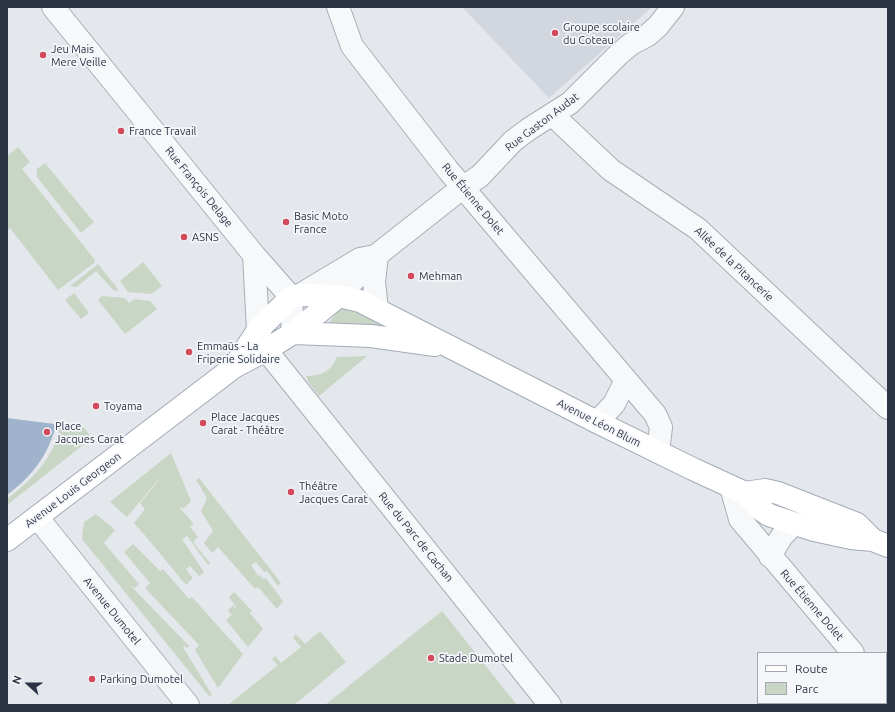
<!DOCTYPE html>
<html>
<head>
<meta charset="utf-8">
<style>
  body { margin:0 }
  #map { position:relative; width:895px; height:712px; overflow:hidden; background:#e4e7ec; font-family:Ubuntu,sans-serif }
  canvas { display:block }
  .frame { position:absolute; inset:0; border:8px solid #2b3445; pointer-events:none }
  .legend { position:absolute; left:757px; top:652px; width:130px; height:52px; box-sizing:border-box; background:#f4f6f9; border:1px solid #a4a8b1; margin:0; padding:5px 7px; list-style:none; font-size:12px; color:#2b3445 }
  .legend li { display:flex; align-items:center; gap:8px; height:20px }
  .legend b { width:20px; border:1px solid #a4a8b1 }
  .north { position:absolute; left:8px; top:664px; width:40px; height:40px; -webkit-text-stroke:3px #f4f6f9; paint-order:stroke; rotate:291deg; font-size:11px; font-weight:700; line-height:16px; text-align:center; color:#2b3445 }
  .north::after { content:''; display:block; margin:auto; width:14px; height:18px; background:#2b3445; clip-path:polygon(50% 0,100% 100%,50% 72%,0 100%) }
</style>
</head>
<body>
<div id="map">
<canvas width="895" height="712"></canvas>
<div class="frame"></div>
<ul class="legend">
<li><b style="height:5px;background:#fff"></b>Route</li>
<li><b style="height:11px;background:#c9d6c5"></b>Parc</li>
</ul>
<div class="north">N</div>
</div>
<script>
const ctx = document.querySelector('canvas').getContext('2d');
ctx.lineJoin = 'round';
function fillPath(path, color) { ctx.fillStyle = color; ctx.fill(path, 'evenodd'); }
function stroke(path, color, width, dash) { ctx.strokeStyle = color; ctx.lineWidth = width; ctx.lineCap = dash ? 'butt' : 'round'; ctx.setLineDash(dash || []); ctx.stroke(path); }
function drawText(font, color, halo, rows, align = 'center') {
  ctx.font = font + ' Ubuntu,sans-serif'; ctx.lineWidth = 3.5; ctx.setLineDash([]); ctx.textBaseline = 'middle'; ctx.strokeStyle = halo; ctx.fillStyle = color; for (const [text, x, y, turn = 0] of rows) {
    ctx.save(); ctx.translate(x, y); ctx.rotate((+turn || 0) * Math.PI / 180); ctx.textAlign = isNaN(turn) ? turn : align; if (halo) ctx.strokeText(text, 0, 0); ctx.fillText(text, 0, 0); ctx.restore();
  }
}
fillPath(new Path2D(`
  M 462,7 L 652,7 L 549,98 Z`), '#d2d6de');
fillPath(new Path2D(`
  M 18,147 L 30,162 L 22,169 L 95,260 L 94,263 L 58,290 L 10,228 L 7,230 L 7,156 Z
  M 45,163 L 94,222 L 81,233 L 37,177 L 37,169 Z
  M 143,262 L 162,286 L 151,294 L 128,292 L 120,281 Z
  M 98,264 L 118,289 L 118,291 L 113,290 L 96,271 L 77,287 L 70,286 Z
  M 74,293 L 89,313 L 81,319 L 65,300 Z
  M 102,296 L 125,298 L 129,303 L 134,299 L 150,301 L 157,309 L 125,334 L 98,300 Z
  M 340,308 L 347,308 L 412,332 L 329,324 L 336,311 Z
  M 367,356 L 319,396 L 309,383 L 306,376 C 321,376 331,372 337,357 Z
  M 61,423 L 82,425 L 92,438 L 7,505 L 7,499 C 34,478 54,458 61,423 Z
  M 171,453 L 191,501 L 183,509 L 181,507 L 180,508 L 194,524 L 190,527 L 198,537 L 193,542 L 210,563 L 208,565 L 187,536 L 182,539 L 204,572 L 199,576 L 190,566 L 186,569 L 193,578 L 186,585 L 143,533 L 134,523 L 145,509 L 140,503 L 159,480 L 158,480 L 127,517 L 110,502 Z
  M 199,478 L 281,583 L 278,586 L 267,571 L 264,572 L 256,562 L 251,565 L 258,576 L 260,575 L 263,579 L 266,578 L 283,601 L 277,609 L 258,587 L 255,589 L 218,547 L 212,553 L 204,543 L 213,531 L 201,511 L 207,498 L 196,480 Z
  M 96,514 L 115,530 L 104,543 L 139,584 L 135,588 L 133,586 L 132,587 L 189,646 L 187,648 L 185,646 L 183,647 L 212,695 L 209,696 L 82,539 L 84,522 Z
  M 133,544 L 160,571 L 163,569 L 189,599 L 192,597 L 243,654 L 218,688 L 195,650 L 199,645 L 145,588 L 150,583 L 124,552 Z
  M 234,592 L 252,611 L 250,613 L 263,629 L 248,647 L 226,620 L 232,615 L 228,611 L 233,605 L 235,608 L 236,607 L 229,597 Z
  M 442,611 L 517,705 L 325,705 Z
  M 320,631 L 346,662 L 294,705 L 228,705 L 278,665 L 272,659 L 275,656 L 281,663 L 301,647 L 293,638 L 296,634 L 305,644 Z`), '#c9d6c5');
fillPath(new Path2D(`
  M 7,418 L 55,424 L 56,426 C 47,457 32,476 7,495 Z`), '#9fb4cc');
const minor = new Path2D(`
  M 53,7 L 254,255 L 291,297 L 293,333
  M 338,7 L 352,46 L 448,170 L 655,414 L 661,427 L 658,452
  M 554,113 L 559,121 L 611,170 L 698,229 L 888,408
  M 254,255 L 258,330 L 266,350 L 550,705
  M 377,255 L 374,282 L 377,309
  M 300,295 L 360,259 L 370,257
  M 339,296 L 377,255 L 462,188 L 480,176 L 513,141 L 529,129 L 570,103 L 619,54 L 631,44 L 648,35 L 658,26 L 673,7
  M 597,422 L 614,404 L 626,380
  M 731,487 L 740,519 L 853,653
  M 37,517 L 188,705
  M 770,556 L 782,536 L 794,524
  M 886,692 L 888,694`);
const major = new Path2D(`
  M 293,333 L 371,336 L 435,345
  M 234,367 L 258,330 L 291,297 L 300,295 L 339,296 L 360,301 L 597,422 L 693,469 L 745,493 L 760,509 L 769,515 L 814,530 L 851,538 L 873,540 L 888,546
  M 745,493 L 765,490 L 778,493 L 857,524 L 873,540
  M 7,540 L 234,367 L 266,350 L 293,333 L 339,296`);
stroke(minor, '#a9aeb7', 24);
stroke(major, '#a3abb8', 24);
stroke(minor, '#f7f8fa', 22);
stroke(major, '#fff', 22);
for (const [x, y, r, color] of [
  [555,33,4,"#d1495b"],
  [43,55,4,"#d1495b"],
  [121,131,4,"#d1495b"],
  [286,222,4,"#d1495b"],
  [184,237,4,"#d1495b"],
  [411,276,4,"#d1495b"],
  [189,352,4,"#d1495b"],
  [96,406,4,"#d1495b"],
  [203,423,4,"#d1495b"],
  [47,432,4,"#d1495b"],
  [291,492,4,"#d1495b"],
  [431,658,4,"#d1495b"],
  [92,679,4,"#d1495b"]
]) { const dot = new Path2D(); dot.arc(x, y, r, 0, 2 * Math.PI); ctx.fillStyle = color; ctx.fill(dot); stroke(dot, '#f4f6f9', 1.5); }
drawText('11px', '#2b3445', '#f4f6f9', [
  ["Groupe scolaire",563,27],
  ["du Coteau",563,40],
  ["Jeu Mais",51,49],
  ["Mere Veille",51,62],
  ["France Travail",129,131],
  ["Basic Moto",294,216],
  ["France",294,229],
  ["ASNS",192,237],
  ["Mehman",419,276],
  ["Emmaüs - La",197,346],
  ["Friperie Solidaire",197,359],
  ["Toyama",104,406],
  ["Place Jacques",211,417],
  ["Carat - Théâtre",211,430],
  ["Place",55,426],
  ["Jacques Carat",55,439],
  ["Théâtre",299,486],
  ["Jacques Carat",299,499],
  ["Stade Dumotel",439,658],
  ["Parking Dumotel",100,679]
], 'left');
drawText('11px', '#2b3445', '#f4f6f9', [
  ["Rue Gaston Audat",542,122,-37],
  ["Rue François Delage",199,187,51],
  ["Rue Étienne Dolet",473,199,50],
  ["Allée de la Pitancerie",734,264,43],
  ["Avenue Léon Blum",599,423,27],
  ["Avenue Louis Georgeon",73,490,-37],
  ["Rue du Parc de Cachan",416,537,51],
  ["Rue Étienne Dolet",812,605,49],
  ["Avenue Dumotel",112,611,51]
]);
</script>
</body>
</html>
